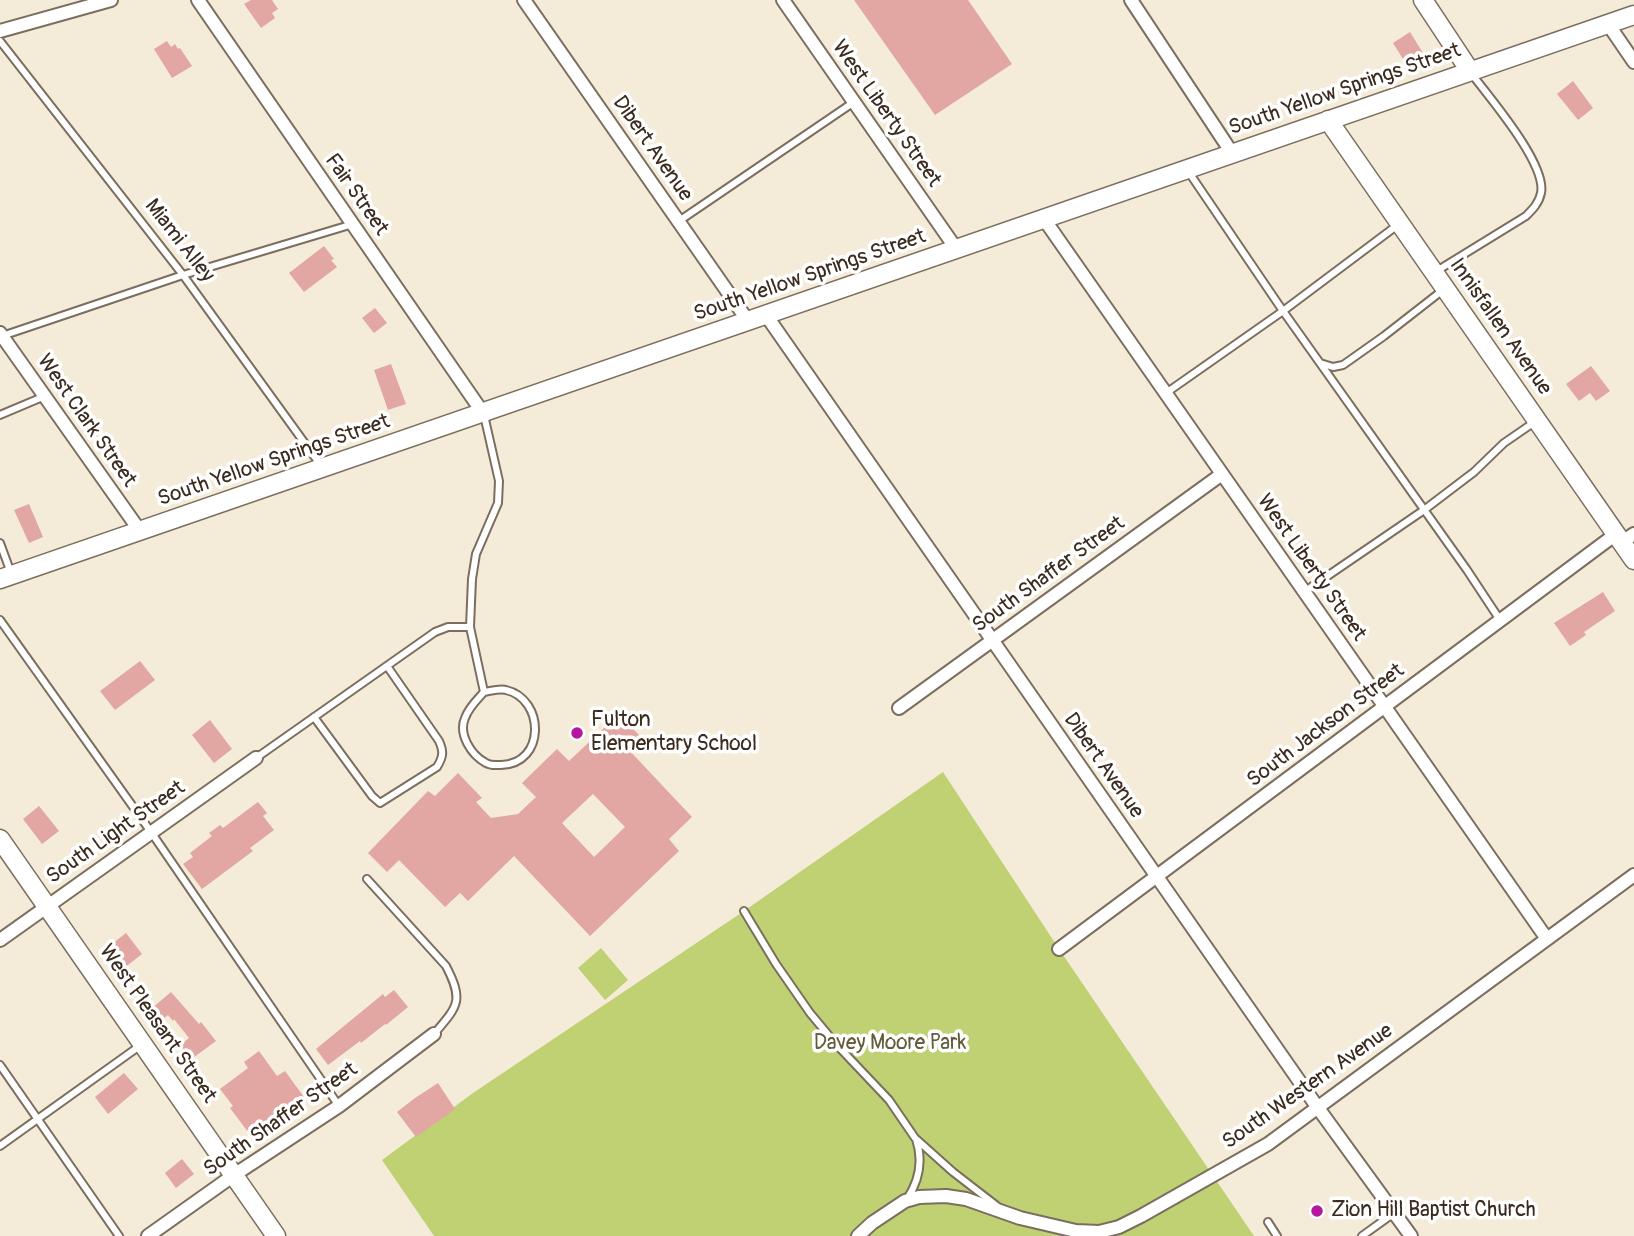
<!DOCTYPE html>
<html>
<head>
<meta charset="utf-8">
<style>
  body { margin:0 }
  canvas { display:block; background:#f4ecd9 }
</style>
</head>
<body>
<canvas width="1634" height="1236"></canvas>
<script>
const ctx = document.querySelector('canvas').getContext('2d');
ctx.lineJoin = 'round';
function fillPath(path, color) { ctx.fillStyle = color; ctx.fill(path, 'evenodd'); }
function stroke(path, color, width, dash) { ctx.strokeStyle = color; ctx.lineWidth = width; ctx.lineCap = dash ? 'butt' : 'round'; ctx.setLineDash(dash || []); ctx.stroke(path); }
function drawText(font, color, halo, rows, align = 'center') {
  ctx.font = font + ' Pangolin,sans-serif'; ctx.lineWidth = 7; ctx.setLineDash([]); ctx.textBaseline = 'middle'; ctx.strokeStyle = halo; ctx.fillStyle = color; for (const [text, x, y, turn = 0] of rows) {
    ctx.save(); ctx.translate(x, y); ctx.rotate((+turn || 0) * Math.PI / 180); ctx.textAlign = isNaN(turn) ? turn : align; if (halo) ctx.strokeText(text, 0, 0); ctx.fillText(text, 0, 0); ctx.restore();
  }
}
fillPath(new Path2D(`
  M 943,772 L 1059,949 L 1254,1236 L 434,1236 L 382,1160 L 473,1093 L 744,911 Z
  M 601,948 L 628,980 L 605,1000 L 578,968 Z`), '#bfd173');
fillPath(new Path2D(`
  M 251,0 L 272,0 L 278,9 L 272,13 L 275,18 L 261,28 L 244,4 Z
  M 854,0 L 968,0 L 1012,64 L 935,115 Z
  M 1410,32 L 1423,53 L 1406,64 L 1393,43 Z
  M 167,41 L 171,47 L 175,44 L 178,49 L 180,48 L 192,66 L 172,78 L 154,49 Z
  M 1573,81 L 1593,108 L 1578,120 L 1557,94 Z
  M 324,246 L 334,259 L 331,260 L 337,267 L 304,292 L 289,273 Z
  M 375,308 L 387,323 L 374,333 L 362,318 Z
  M 391,364 L 406,404 L 388,410 L 374,370 Z
  M 1591,366 L 1610,391 L 1596,401 L 1590,393 L 1579,401 L 1566,384 Z
  M 29,504 L 43,537 L 29,543 L 14,510 Z
  M 1603,592 L 1615,611 L 1584,632 L 1586,635 L 1570,646 L 1554,623 Z
  M 140,661 L 155,680 L 115,710 L 100,691 Z
  M 619,714 L 641,737 L 628,749 L 692,817 L 669,839 L 679,851 L 590,936 L 514,856 L 468,901 L 460,893 L 445,907 L 399,860 L 387,872 L 368,853 L 428,791 L 435,796 L 458,773 L 482,798 L 476,802 L 491,818 L 518,814 L 536,797 L 522,783 L 557,749 L 569,761 ZM 593,794 L 625,827 L 594,857 L 562,823 Z
  M 210,720 L 232,749 L 214,763 L 192,735 Z
  M 258,802 L 267,813 L 263,816 L 274,830 L 250,848 L 253,851 L 202,889 L 183,864 L 193,857 L 190,853 L 212,836 L 209,833 L 220,825 L 223,828 Z
  M 39,806 L 59,831 L 42,844 L 23,819 Z
  M 126,933 L 142,954 L 124,968 L 108,947 Z
  M 394,990 L 408,1007 L 386,1025 L 385,1024 L 361,1043 L 360,1041 L 328,1065 L 316,1049 L 383,994 L 385,997 Z
  M 171,992 L 199,1024 L 201,1022 L 216,1041 L 190,1060 L 179,1046 L 189,1038 L 174,1019 L 173,1021 L 168,1015 L 161,1021 L 151,1009 Z
  M 259,1051 L 277,1076 L 285,1071 L 304,1097 L 251,1136 L 230,1108 L 233,1106 L 220,1089 L 248,1068 L 244,1062 Z
  M 124,1073 L 138,1089 L 108,1114 L 95,1097 Z
  M 438,1083 L 455,1109 L 416,1137 L 397,1112 L 415,1098 Z
  M 182,1159 L 194,1174 L 176,1188 L 165,1173 Z`), '#e2a6a3');
const lane = new Path2D(`
  M 0,41 L 183,275 L 322,467
  M 1188,171 L 1283,311 L 1467,570 L 1500,620
  M 679,221 L 854,102
  M 1435,272 L 1526,216 C 1533,209 1539,203 1541,193 C 1547,164 1489,97 1471,73
  M 2,336 L 183,275 L 353,224
  M 1320,363 L 1333,367 L 1343,365 L 1384,336 L 1443,290
  M 1166,393 L 1283,311 L 1399,224
  M 0,415 L 45,396
  M 484,415 L 499,481 L 498,503 L 476,554 L 472,579 L 470,627 L 484,692 C 477,700 469,707 465,718 C 458,734 471,755 486,763 C 491,766 495,765 501,765 C 546,764 545,699 506,690 C 500,688 491,691 484,692
  M 0,543 L 11,573
  M 1304,592 L 1424,510 L 1474,472 L 1504,443 L 1536,421
  M 0,620 L 151,832 L 339,1106
  M 314,717 L 372,796 L 380,803 L 437,767 C 443,757 444,752 439,741 L 387,666
  M 256,758 L 435,632 L 448,627 L 470,627
  M 367,879 L 446,966 C 464,1001 458,1006 434,1034
  M 744,911 L 776,964 L 810,1013 L 835,1043 L 889,1100 L 915,1138 L 953,1172 L 997,1206
  M 0,1065 L 119,1236
  M 0,1146 L 141,1045
  M 907,1199 C 919,1181 923,1160 916,1139
  M 1268,1222 L 1277,1236
  M 1362,1236 L 1394,1213`);
const street = new Path2D(`
  M 198,0 L 483,413
  M 524,0 L 748,321
  M 783,0 L 957,250
  M 1131,0 L 1232,153
  M 1608,24 L 1634,62
  M 0,31 L 111,0
  M 1044,219 L 1547,939
  M 766,315 L 1318,1108 L 1411,1236
  M 0,333 L 140,531
  M 1622,542 L 1634,534
  M 899,708 L 1222,474
  M 0,940 L 256,758
  M 1059,949 L 1616,534
  M 148,1236 L 234,1175 L 339,1106 L 434,1034
  M 858,1236 L 872,1223 L 905,1201 L 919,1197 L 946,1196 L 966,1199 L 1020,1218 L 1076,1231 L 1099,1232 L 1119,1227 L 1141,1216 L 1268,1144 L 1634,875`);
const secondary = new Path2D(`
  M 1423,0 L 1470,71
  M 1328,120 L 1634,560
  M 0,579 L 1634,15
  M 0,839 L 276,1236`);
stroke(lane, '#7c6e5f', 10);
stroke(street, '#7c6e5f', 16);
stroke(secondary, '#7c6e5f', 21);
stroke(lane, '#fff', 6);
stroke(street, '#fff', 12);
stroke(secondary, '#fff', 18);
for (const [x, y, r, color] of [
  [577,733,7,"#b5179e"],
  [1317,1211,7,"#b5179e"]
]) { const dot = new Path2D(); dot.arc(x, y, r, 0, 2 * Math.PI); ctx.fillStyle = color; ctx.fill(dot); stroke(dot, '#fff', 2.5); }
drawText('21px', '#3b2a1e', '#fff', [
  ["South Yellow Springs Street",1345,90,-19],
  ["West Liberty Street",886,114,55],
  ["Dibert Avenue",652,149,55],
  ["Fair Street",356,195,55],
  ["Miami Alley",179,241,52],
  ["South Yellow Springs Street",810,276,-19],
  ["Innisfallen Avenue",1500,327,55],
  ["West Clark Street",86,421,55],
  ["South Yellow Springs Street",274,461,-19],
  ["West Liberty Street",1311,568,55],
  ["South Shaffer Street",1049,575,-36],
  ["South Jackson Street",1326,726,-37],
  ["Dibert Avenue",1103,766,55],
  ["South Light Street",116,833,-35],
  ["West Pleasant Street",157,1024,55],
  ["South Western Avenue",1308,1087,-35],
  ["South Shaffer Street",281,1120,-35]
]);
drawText('21px', '#3b2a1e', '#fff', [
  ["Fulton",591,721],
  ["Elementary School",591,745],
  ["Zion Hill Baptist Church",1331,1211]
], 'left');
drawText('21px', '#635c38', '#fff', [
  ["Davey Moore Park",890,1044]
]);
</script>
</body>
</html>
